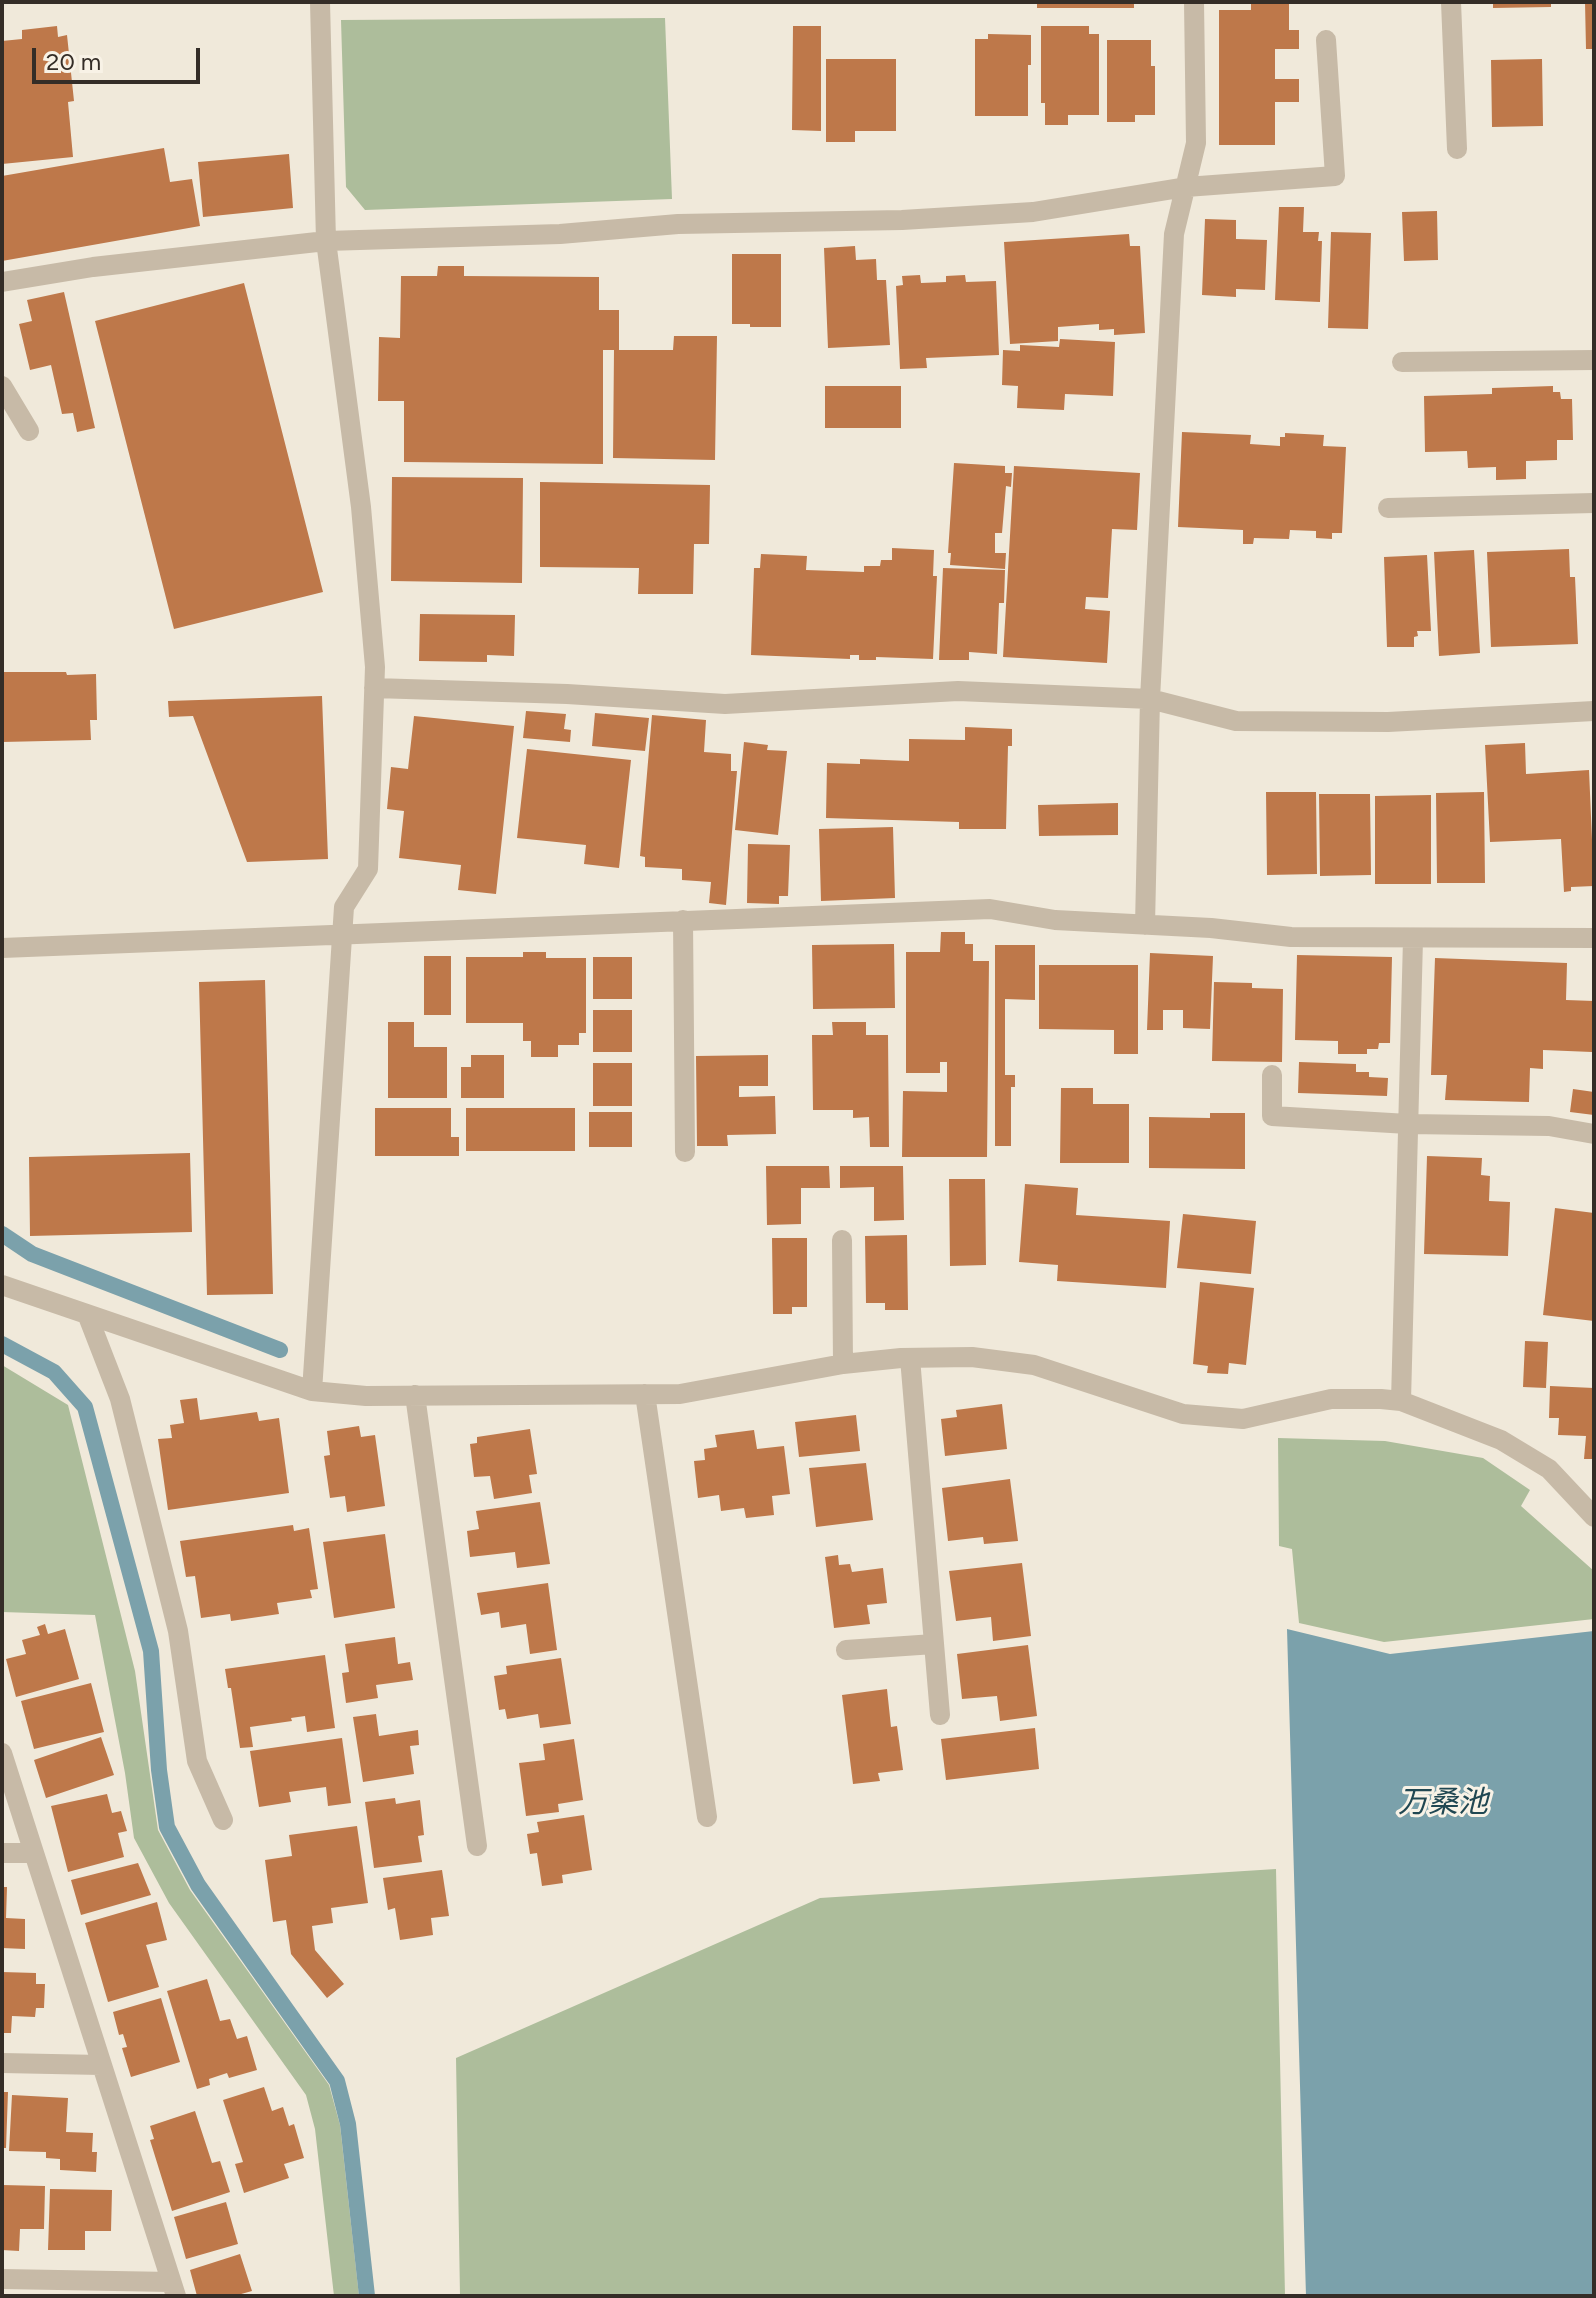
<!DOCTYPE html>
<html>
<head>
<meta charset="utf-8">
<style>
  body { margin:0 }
  #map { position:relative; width:1596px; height:2298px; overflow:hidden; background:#f0e9da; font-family:Figtree,sans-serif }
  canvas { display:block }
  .frame { position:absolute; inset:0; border:4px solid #342d27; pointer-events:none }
  .scale { position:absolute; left:32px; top:48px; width:168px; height:36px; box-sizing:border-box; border:4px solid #342d27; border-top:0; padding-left:10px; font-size:24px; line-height:28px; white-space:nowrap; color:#342d27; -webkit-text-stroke:6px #f8f2e6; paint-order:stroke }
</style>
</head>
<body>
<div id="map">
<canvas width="1596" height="2298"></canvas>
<div class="frame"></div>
<div class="scale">20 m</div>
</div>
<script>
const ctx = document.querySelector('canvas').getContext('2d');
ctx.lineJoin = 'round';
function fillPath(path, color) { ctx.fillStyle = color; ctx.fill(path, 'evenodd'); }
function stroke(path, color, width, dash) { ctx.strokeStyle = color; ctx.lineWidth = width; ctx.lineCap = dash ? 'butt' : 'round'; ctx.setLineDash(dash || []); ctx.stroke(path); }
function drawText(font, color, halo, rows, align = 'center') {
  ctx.font = font + ' Figtree,"Noto Sans JP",sans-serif'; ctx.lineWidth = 6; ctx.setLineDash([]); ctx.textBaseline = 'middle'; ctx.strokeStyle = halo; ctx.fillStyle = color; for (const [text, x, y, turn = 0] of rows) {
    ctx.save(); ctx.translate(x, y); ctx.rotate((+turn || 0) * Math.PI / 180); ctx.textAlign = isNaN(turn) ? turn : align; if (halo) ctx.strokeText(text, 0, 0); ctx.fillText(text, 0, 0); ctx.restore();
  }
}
fillPath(new Path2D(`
  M 665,18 L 672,199 L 365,210 L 346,187 L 341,20 Z
  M 2,1365 L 68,1405 L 135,1671 L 158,1830 L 190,1890 L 329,2085 L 340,2125 L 359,2296 L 334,2296 L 315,2129 L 306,2095 L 169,1903 L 134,1838 L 125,1773 L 95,1615 L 2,1612 Z
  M 1278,1438 L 1385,1441 L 1483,1458 L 1530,1490 L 1521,1506 L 1594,1571 L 1594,1619 L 1384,1642 L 1299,1623 L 1292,1549 L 1279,1546 Z
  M 1276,1869 L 1285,2296 L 460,2296 L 456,2058 L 820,1898 Z`), '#adbd9b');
fillPath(new Path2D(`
  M 1287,1629 L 1390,1654 L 1594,1631 L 1594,2296 L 1306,2296 Z`), '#7ba1ab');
stroke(new Path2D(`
  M 2,1234 L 32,1254 L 280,1350
  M 2,1344 L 54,1372 L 85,1407 L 151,1651 L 159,1770 L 167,1827 L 198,1885 L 337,2081 L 348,2124 L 367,2296`), '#7ba1ab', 16);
fillPath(new Path2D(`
  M 1037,2 L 1134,2 L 1134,8 L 1037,8 Z
  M 1493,2 L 1551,2 L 1551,7 L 1493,8 Z
  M 1585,2 L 1594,2 L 1594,49 L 1586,49 Z
  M 1251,4 L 1289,4 L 1289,30 L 1299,30 L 1299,49 L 1275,49 L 1275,79 L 1299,79 L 1299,102 L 1275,102 L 1275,145 L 1219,145 L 1219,10 L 1251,10 Z
  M 57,26 L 58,37 L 67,35 L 74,101 L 68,102 L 73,157 L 2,164 L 2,41 L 22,39 L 22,30 Z
  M 793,26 L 821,26 L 821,131 L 792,130 Z
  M 1041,26 L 1089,26 L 1089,34 L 1099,34 L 1099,115 L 1068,115 L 1068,125 L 1045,125 L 1045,103 L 1041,103 Z
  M 988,34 L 1031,35 L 1031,65 L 1028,65 L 1028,116 L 975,116 L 975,39 L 988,39 Z
  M 1107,40 L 1151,40 L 1151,66 L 1155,66 L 1155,115 L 1135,115 L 1135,122 L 1107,122 Z
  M 826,59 L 896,59 L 896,131 L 855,131 L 855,142 L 826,142 Z
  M 1542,59 L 1543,126 L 1492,127 L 1491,60 Z
  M 164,148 L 170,182 L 192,179 L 200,226 L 2,261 L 2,176 Z
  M 289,154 L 293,208 L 203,217 L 198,162 Z
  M 1279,207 L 1304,207 L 1303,232 L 1319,232 L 1318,241 L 1322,241 L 1320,302 L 1275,300 Z
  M 1437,211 L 1438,260 L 1404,261 L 1402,212 Z
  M 1205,219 L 1236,220 L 1236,239 L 1267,240 L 1265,290 L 1236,289 L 1236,297 L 1202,295 Z
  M 1331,232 L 1371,233 L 1368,329 L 1328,328 Z
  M 1129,234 L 1130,246 L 1140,246 L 1145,333 L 1114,335 L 1114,329 L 1099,330 L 1099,324 L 1058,327 L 1058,341 L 1010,344 L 1004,242 Z
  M 855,246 L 856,260 L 876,259 L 877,280 L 886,280 L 890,345 L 828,348 L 824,248 Z
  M 732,254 L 781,254 L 781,327 L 750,327 L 750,324 L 732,324 Z
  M 438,266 L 464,266 L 464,276 L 599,277 L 599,310 L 619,310 L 619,350 L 673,350 L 674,336 L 717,336 L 715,460 L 613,458 L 614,350 L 603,350 L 603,464 L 404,462 L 404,401 L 378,401 L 379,337 L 400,338 L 401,276 L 437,276 Z
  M 920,275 L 921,283 L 946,282 L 946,276 L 965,275 L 966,282 L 996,281 L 999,355 L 926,358 L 927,368 L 900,369 L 896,286 L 903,285 L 902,276 Z
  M 244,283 L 323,592 L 174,629 L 95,321 Z
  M 64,292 L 95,428 L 77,432 L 73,413 L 62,414 L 51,365 L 30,370 L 19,324 L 32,321 L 27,300 Z
  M 1060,339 L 1115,342 L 1113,396 L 1065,394 L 1064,410 L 1017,408 L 1018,386 L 1002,385 L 1003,350 L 1020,351 L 1020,345 L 1059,347 Z
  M 825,386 L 901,386 L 901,428 L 825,428 Z
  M 1553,386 L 1553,392 L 1560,392 L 1561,399 L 1572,399 L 1573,440 L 1557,440 L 1557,460 L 1526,461 L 1526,479 L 1496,480 L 1496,467 L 1468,468 L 1467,451 L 1425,452 L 1424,396 L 1492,394 L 1492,388 Z
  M 1182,432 L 1251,435 L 1250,444 L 1280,446 L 1280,437 L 1285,437 L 1285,433 L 1324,435 L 1323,446 L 1346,447 L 1342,533 L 1332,533 L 1332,539 L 1316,538 L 1316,531 L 1290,530 L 1289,539 L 1254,538 L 1253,544 L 1243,544 L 1243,530 L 1178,527 Z
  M 954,463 L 1005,466 L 1005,473 L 1012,473 L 1011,487 L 1006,486 L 1002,533 L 995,533 L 995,553 L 1006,553 L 1005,569 L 950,565 L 951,553 L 948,553 Z
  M 1014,466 L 1140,473 L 1137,530 L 1112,529 L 1108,598 L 1086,597 L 1085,609 L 1110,611 L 1107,663 L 1003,657 Z
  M 392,477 L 523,478 L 522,583 L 391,581 Z
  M 540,482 L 710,485 L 709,544 L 694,544 L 693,594 L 638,594 L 639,568 L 540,567 Z
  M 892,548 L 934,550 L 933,576 L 937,576 L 933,659 L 876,657 L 876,660 L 859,660 L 859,655 L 850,655 L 850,659 L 751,655 L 754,568 L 760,568 L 761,554 L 807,556 L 806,570 L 864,572 L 864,566 L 880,566 L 881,560 L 892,560 Z
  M 1569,549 L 1570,577 L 1575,577 L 1578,644 L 1491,647 L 1487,552 Z
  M 1474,550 L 1480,653 L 1439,656 L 1434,552 Z
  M 1427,555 L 1431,631 L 1417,631 L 1418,636 L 1414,637 L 1414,647 L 1387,647 L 1384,557 Z
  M 943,568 L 1005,570 L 1004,603 L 999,603 L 997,654 L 969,652 L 969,660 L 939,660 Z
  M 420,614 L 515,615 L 514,656 L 487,655 L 487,662 L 419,661 Z
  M 2,672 L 66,672 L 67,675 L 96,674 L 97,720 L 90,720 L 91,740 L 2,742 Z
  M 322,696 L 328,859 L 247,862 L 193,716 L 169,717 L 168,701 Z
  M 526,711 L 566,714 L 564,729 L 571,730 L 570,742 L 523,738 Z
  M 595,713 L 649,718 L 645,751 L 592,746 Z
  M 652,715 L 706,720 L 704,752 L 731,754 L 731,771 L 737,771 L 726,905 L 709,903 L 711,882 L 682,880 L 682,869 L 645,867 L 645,857 L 640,856 Z
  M 414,716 L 514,726 L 496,894 L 458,890 L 461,865 L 399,858 L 404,811 L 387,809 L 391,767 L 408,769 Z
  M 965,727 L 1012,729 L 1012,746 L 1008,746 L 1006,829 L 959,829 L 959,822 L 826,818 L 827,763 L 860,764 L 860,759 L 909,761 L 909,739 L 965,740 Z
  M 744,742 L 768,745 L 767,750 L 787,751 L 778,835 L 735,830 Z
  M 1525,743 L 1526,774 L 1589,770 L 1594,886 L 1571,887 L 1571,891 L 1564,892 L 1561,839 L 1490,842 L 1485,745 Z
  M 527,749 L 631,760 L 619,868 L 584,864 L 586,845 L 517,838 Z
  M 1266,792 L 1316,792 L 1317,874 L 1267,875 Z
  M 1484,792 L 1485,883 L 1437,883 L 1436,793 Z
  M 1319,794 L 1370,794 L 1371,875 L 1320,876 Z
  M 1431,795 L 1431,884 L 1375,884 L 1375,796 Z
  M 1118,803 L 1118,835 L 1039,836 L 1038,805 Z
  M 893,827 L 895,898 L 821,901 L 819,829 Z
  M 748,844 L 790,845 L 788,896 L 779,896 L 779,904 L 747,903 Z
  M 941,932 L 965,932 L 965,944 L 973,944 L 973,961 L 989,961 L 987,1157 L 902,1157 L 903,1091 L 947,1092 L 947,1062 L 940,1062 L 940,1073 L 906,1073 L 906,952 L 940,952 Z
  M 894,944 L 895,1008 L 813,1009 L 812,945 Z
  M 995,945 L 1035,945 L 1035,1000 L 1005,999 L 1005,1075 L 1015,1075 L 1015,1087 L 1011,1087 L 1011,1146 L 995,1146 Z
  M 523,952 L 546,952 L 546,958 L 586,958 L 586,1033 L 579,1033 L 579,1045 L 558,1045 L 558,1057 L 531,1057 L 531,1041 L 523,1041 L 523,1023 L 466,1023 L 466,957 L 523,957 Z
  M 1150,953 L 1213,956 L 1210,1029 L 1183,1028 L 1183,1010 L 1163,1010 L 1163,1030 L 1147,1030 Z
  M 1297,955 L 1392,957 L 1390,1043 L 1379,1043 L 1378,1049 L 1367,1049 L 1367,1054 L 1338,1054 L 1338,1041 L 1295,1040 Z
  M 424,956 L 451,956 L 451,1015 L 424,1015 Z
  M 593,957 L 632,957 L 632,999 L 593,999 Z
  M 1435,958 L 1567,963 L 1566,1000 L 1594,1001 L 1592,1052 L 1543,1050 L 1543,1069 L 1530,1068 L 1529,1102 L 1445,1100 L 1447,1075 L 1431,1075 Z
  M 1039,965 L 1138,965 L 1138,1054 L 1114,1054 L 1114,1030 L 1039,1029 Z
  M 265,980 L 273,1294 L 207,1295 L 199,982 Z
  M 1214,982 L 1252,983 L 1252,988 L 1283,989 L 1282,1062 L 1212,1061 Z
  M 593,1010 L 632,1010 L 632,1052 L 593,1052 Z
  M 388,1022 L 414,1022 L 414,1047 L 447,1047 L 447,1098 L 388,1098 Z
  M 832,1022 L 866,1022 L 866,1035 L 888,1035 L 889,1147 L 870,1147 L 869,1117 L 853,1118 L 853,1110 L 813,1110 L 812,1035 L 833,1035 Z
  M 471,1055 L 504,1055 L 504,1098 L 461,1098 L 461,1067 L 471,1067 Z
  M 768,1055 L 768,1086 L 739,1086 L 739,1097 L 775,1096 L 776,1134 L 727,1135 L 728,1146 L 697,1146 L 696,1056 Z
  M 1299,1062 L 1356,1064 L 1356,1072 L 1369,1072 L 1369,1077 L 1388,1078 L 1387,1096 L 1298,1093 Z
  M 593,1063 L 632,1063 L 632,1106 L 593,1106 Z
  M 1061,1088 L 1093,1088 L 1093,1104 L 1129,1104 L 1129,1163 L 1060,1163 Z
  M 1573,1089 L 1594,1092 L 1594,1115 L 1570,1112 Z
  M 375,1108 L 451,1108 L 451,1137 L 459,1137 L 459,1156 L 375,1156 Z
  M 466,1108 L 575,1108 L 575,1151 L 466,1151 Z
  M 589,1112 L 632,1112 L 632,1147 L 589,1147 Z
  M 1210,1113 L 1245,1113 L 1245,1169 L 1149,1168 L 1149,1117 L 1210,1118 Z
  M 190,1153 L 192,1232 L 30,1236 L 29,1157 Z
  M 1427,1156 L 1482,1158 L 1481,1175 L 1490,1176 L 1489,1201 L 1510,1202 L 1508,1256 L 1424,1254 Z
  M 766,1166 L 829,1166 L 830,1188 L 801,1188 L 801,1224 L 767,1225 Z
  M 840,1166 L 903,1166 L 904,1220 L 874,1221 L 874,1187 L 840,1188 Z
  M 949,1179 L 985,1179 L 986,1265 L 950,1266 Z
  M 1025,1184 L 1078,1188 L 1076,1215 L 1170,1221 L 1166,1288 L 1057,1281 L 1058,1265 L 1019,1262 Z
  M 1555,1208 L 1594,1213 L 1594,1321 L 1543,1315 Z
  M 1183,1214 L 1256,1221 L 1251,1274 L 1177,1268 Z
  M 907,1235 L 908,1310 L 885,1310 L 885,1303 L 866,1303 L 865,1236 Z
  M 772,1238 L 807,1238 L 807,1307 L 792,1307 L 792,1314 L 773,1314 Z
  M 1200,1282 L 1254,1288 L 1246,1365 L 1229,1363 L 1228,1374 L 1207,1373 L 1208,1366 L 1193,1364 Z
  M 1525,1341 L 1548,1342 L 1546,1388 L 1523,1387 Z
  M 1550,1386 L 1594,1388 L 1594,1459 L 1584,1459 L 1586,1436 L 1558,1435 L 1559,1418 L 1549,1418 Z
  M 197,1398 L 200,1420 L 257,1412 L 259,1421 L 279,1418 L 289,1493 L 168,1510 L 158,1439 L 172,1438 L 170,1425 L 184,1423 L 180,1400 Z
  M 1002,1404 L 1007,1449 L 945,1456 L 941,1419 L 957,1417 L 956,1410 Z
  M 856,1415 L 860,1451 L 799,1457 L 795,1422 Z
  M 359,1426 L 361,1437 L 375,1435 L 385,1506 L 347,1512 L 345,1496 L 330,1498 L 324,1456 L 330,1455 L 327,1431 Z
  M 530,1429 L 537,1474 L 529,1475 L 532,1493 L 494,1499 L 490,1476 L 474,1477 L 470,1444 L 477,1443 L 477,1437 Z
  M 754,1430 L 757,1449 L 784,1446 L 790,1494 L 772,1496 L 774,1515 L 746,1518 L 744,1508 L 721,1511 L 719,1495 L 698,1498 L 694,1461 L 705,1460 L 704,1449 L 717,1447 L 715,1435 Z
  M 866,1463 L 873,1520 L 816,1527 L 809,1468 Z
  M 1010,1479 L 1018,1541 L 984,1544 L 983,1537 L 948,1541 L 942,1488 Z
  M 540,1502 L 550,1564 L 517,1568 L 515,1552 L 470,1557 L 467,1531 L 479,1529 L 476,1511 Z
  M 293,1525 L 294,1531 L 309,1528 L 318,1589 L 310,1590 L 312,1598 L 277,1603 L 279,1614 L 231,1621 L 230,1614 L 201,1618 L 195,1576 L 186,1577 L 180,1541 Z
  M 385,1534 L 395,1608 L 334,1618 L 323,1542 Z
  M 838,1555 L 839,1565 L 850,1564 L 852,1572 L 883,1568 L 887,1603 L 867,1605 L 870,1624 L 834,1628 L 825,1557 Z
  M 1022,1563 L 1031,1636 L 993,1641 L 991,1617 L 956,1621 L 949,1571 Z
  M 548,1583 L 557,1650 L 530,1654 L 526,1624 L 501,1628 L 499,1612 L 481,1615 L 477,1593 Z
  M 45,1624 L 48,1634 L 65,1629 L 79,1679 L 16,1697 L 6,1659 L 26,1654 L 22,1640 L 40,1635 L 37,1627 Z
  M 395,1637 L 398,1664 L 410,1662 L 413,1680 L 376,1685 L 378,1698 L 346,1703 L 342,1673 L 349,1672 L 345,1644 Z
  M 1028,1645 L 1037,1716 L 1000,1721 L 997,1696 L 962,1699 L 957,1654 Z
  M 325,1655 L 335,1728 L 307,1732 L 305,1716 L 291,1718 L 292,1721 L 250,1727 L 253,1747 L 240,1748 L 231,1688 L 228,1688 L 225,1669 Z
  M 561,1658 L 571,1724 L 540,1728 L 538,1714 L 507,1719 L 505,1709 L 499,1710 L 494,1676 L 507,1674 L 506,1666 Z
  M 91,1683 L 104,1732 L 34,1749 L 21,1701 Z
  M 887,1689 L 891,1727 L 897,1726 L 903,1770 L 878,1773 L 880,1781 L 853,1784 L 842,1695 Z
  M 376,1714 L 379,1736 L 418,1730 L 419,1745 L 410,1746 L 414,1774 L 363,1782 L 353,1717 Z
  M 1035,1728 L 1039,1769 L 946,1780 L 941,1739 Z
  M 101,1737 L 114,1775 L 46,1798 L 34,1760 Z
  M 342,1738 L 351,1803 L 328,1806 L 326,1787 L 289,1792 L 291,1802 L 259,1807 L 250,1751 Z
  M 574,1739 L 583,1800 L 558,1804 L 559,1812 L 526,1816 L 519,1763 L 545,1760 L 543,1744 Z
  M 107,1794 L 112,1813 L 121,1811 L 127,1831 L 118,1833 L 124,1857 L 68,1872 L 51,1806 Z
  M 395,1798 L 396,1804 L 420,1800 L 424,1835 L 418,1836 L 422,1862 L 374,1868 L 365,1802 Z
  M 584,1815 L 592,1870 L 562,1875 L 563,1883 L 542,1886 L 537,1853 L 530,1854 L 527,1834 L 539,1832 L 537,1822 Z
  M 357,1826 L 368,1903 L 331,1908 L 333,1923 L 312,1926 L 315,1950 L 344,1984 L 327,1998 L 291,1954 L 286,1920 L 273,1922 L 265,1860 L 292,1856 L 289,1835 Z
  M 138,1863 L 151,1895 L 81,1915 L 71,1880 Z
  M 442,1870 L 449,1916 L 431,1918 L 433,1935 L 400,1940 L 395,1908 L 388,1910 L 383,1878 Z
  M 2,1887 L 7,1887 L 6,1918 L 25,1919 L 25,1949 L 2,1948 Z
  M 157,1902 L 167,1940 L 146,1945 L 159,1987 L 108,2002 L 85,1923 Z
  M 2,1972 L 36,1973 L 36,1984 L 45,1984 L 44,2008 L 36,2008 L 35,2017 L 12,2016 L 11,2033 L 2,2033 Z
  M 207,1979 L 220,2021 L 230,2019 L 237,2039 L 247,2036 L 257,2070 L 229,2078 L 227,2073 L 209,2079 L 210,2085 L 197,2089 L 167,1991 Z
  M 161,1998 L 180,2062 L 131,2077 L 122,2048 L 127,2047 L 123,2034 L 119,2035 L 113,2012 Z
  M 264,2087 L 272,2111 L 283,2107 L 289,2126 L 294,2124 L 304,2158 L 284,2164 L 289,2178 L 244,2193 L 235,2164 L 243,2162 L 223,2100 Z
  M 2,2092 L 8,2092 L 6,2148 L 2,2148 Z
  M 12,2095 L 68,2098 L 66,2132 L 93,2133 L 92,2152 L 97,2152 L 96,2172 L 60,2170 L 60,2159 L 46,2158 L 46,2152 L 9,2151 Z
  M 195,2111 L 212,2163 L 220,2161 L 230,2192 L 172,2211 L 150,2140 L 154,2139 L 150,2126 Z
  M 2,2185 L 45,2186 L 44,2229 L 20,2229 L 19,2251 L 2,2250 Z
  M 50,2189 L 112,2190 L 111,2231 L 85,2231 L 85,2250 L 48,2250 Z
  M 226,2202 L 238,2244 L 186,2259 L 174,2217 Z
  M 240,2254 L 252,2291 L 234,2296 L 197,2296 L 190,2270 Z`), '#be784a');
stroke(new Path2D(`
  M 1451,2 L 1457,149
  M 2,282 L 93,267 L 326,241 L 560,234 L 678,224 L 902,220 L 1033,212 L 1186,187 L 1335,176 L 1326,40
  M 1402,362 L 1594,360
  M 2,386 L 29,431
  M 1388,508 L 1594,503
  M 374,688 L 567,694 L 725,704 L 958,691 L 1150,699 L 1236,721 L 1388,722 L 1594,711
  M 683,920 L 685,1152
  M 1145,925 L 1150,699 L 1174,234 L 1196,143 L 1194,2
  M 2,948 L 990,909 L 1055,920 L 1211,928 L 1291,937 L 1594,938
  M 1272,1075 L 1272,1116 L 1408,1124 L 1549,1126 L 1594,1134
  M 842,1240 L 843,1364
  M 2,1285 L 312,1391 L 366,1396 L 680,1394 L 843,1364 L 901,1358 L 972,1357 L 1034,1365 L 1183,1414 L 1243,1419 L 1331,1399 L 1381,1399 L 1401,1401 L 1501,1440 L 1549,1469 L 1594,1517
  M 87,1314 L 120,1399 L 178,1631 L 197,1761 L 223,1820
  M 910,1358 L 940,1715
  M 312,1391 L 344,907 L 368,869 L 375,667 L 361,507 L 326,241 L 320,2
  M 645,1394 L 707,1817
  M 415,1395 L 477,1846
  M 1401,1401 L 1413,939
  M 846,1650 L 934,1644
  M 2,1753 L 176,2296
  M 2,1853 L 34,1853
  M 2,2063 L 101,2065
  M 2,2279 L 171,2282`), '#c7baa7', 20);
drawText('italic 30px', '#204752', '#f8f2e6', [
  ["万桑池",1443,1803]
]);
</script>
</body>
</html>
